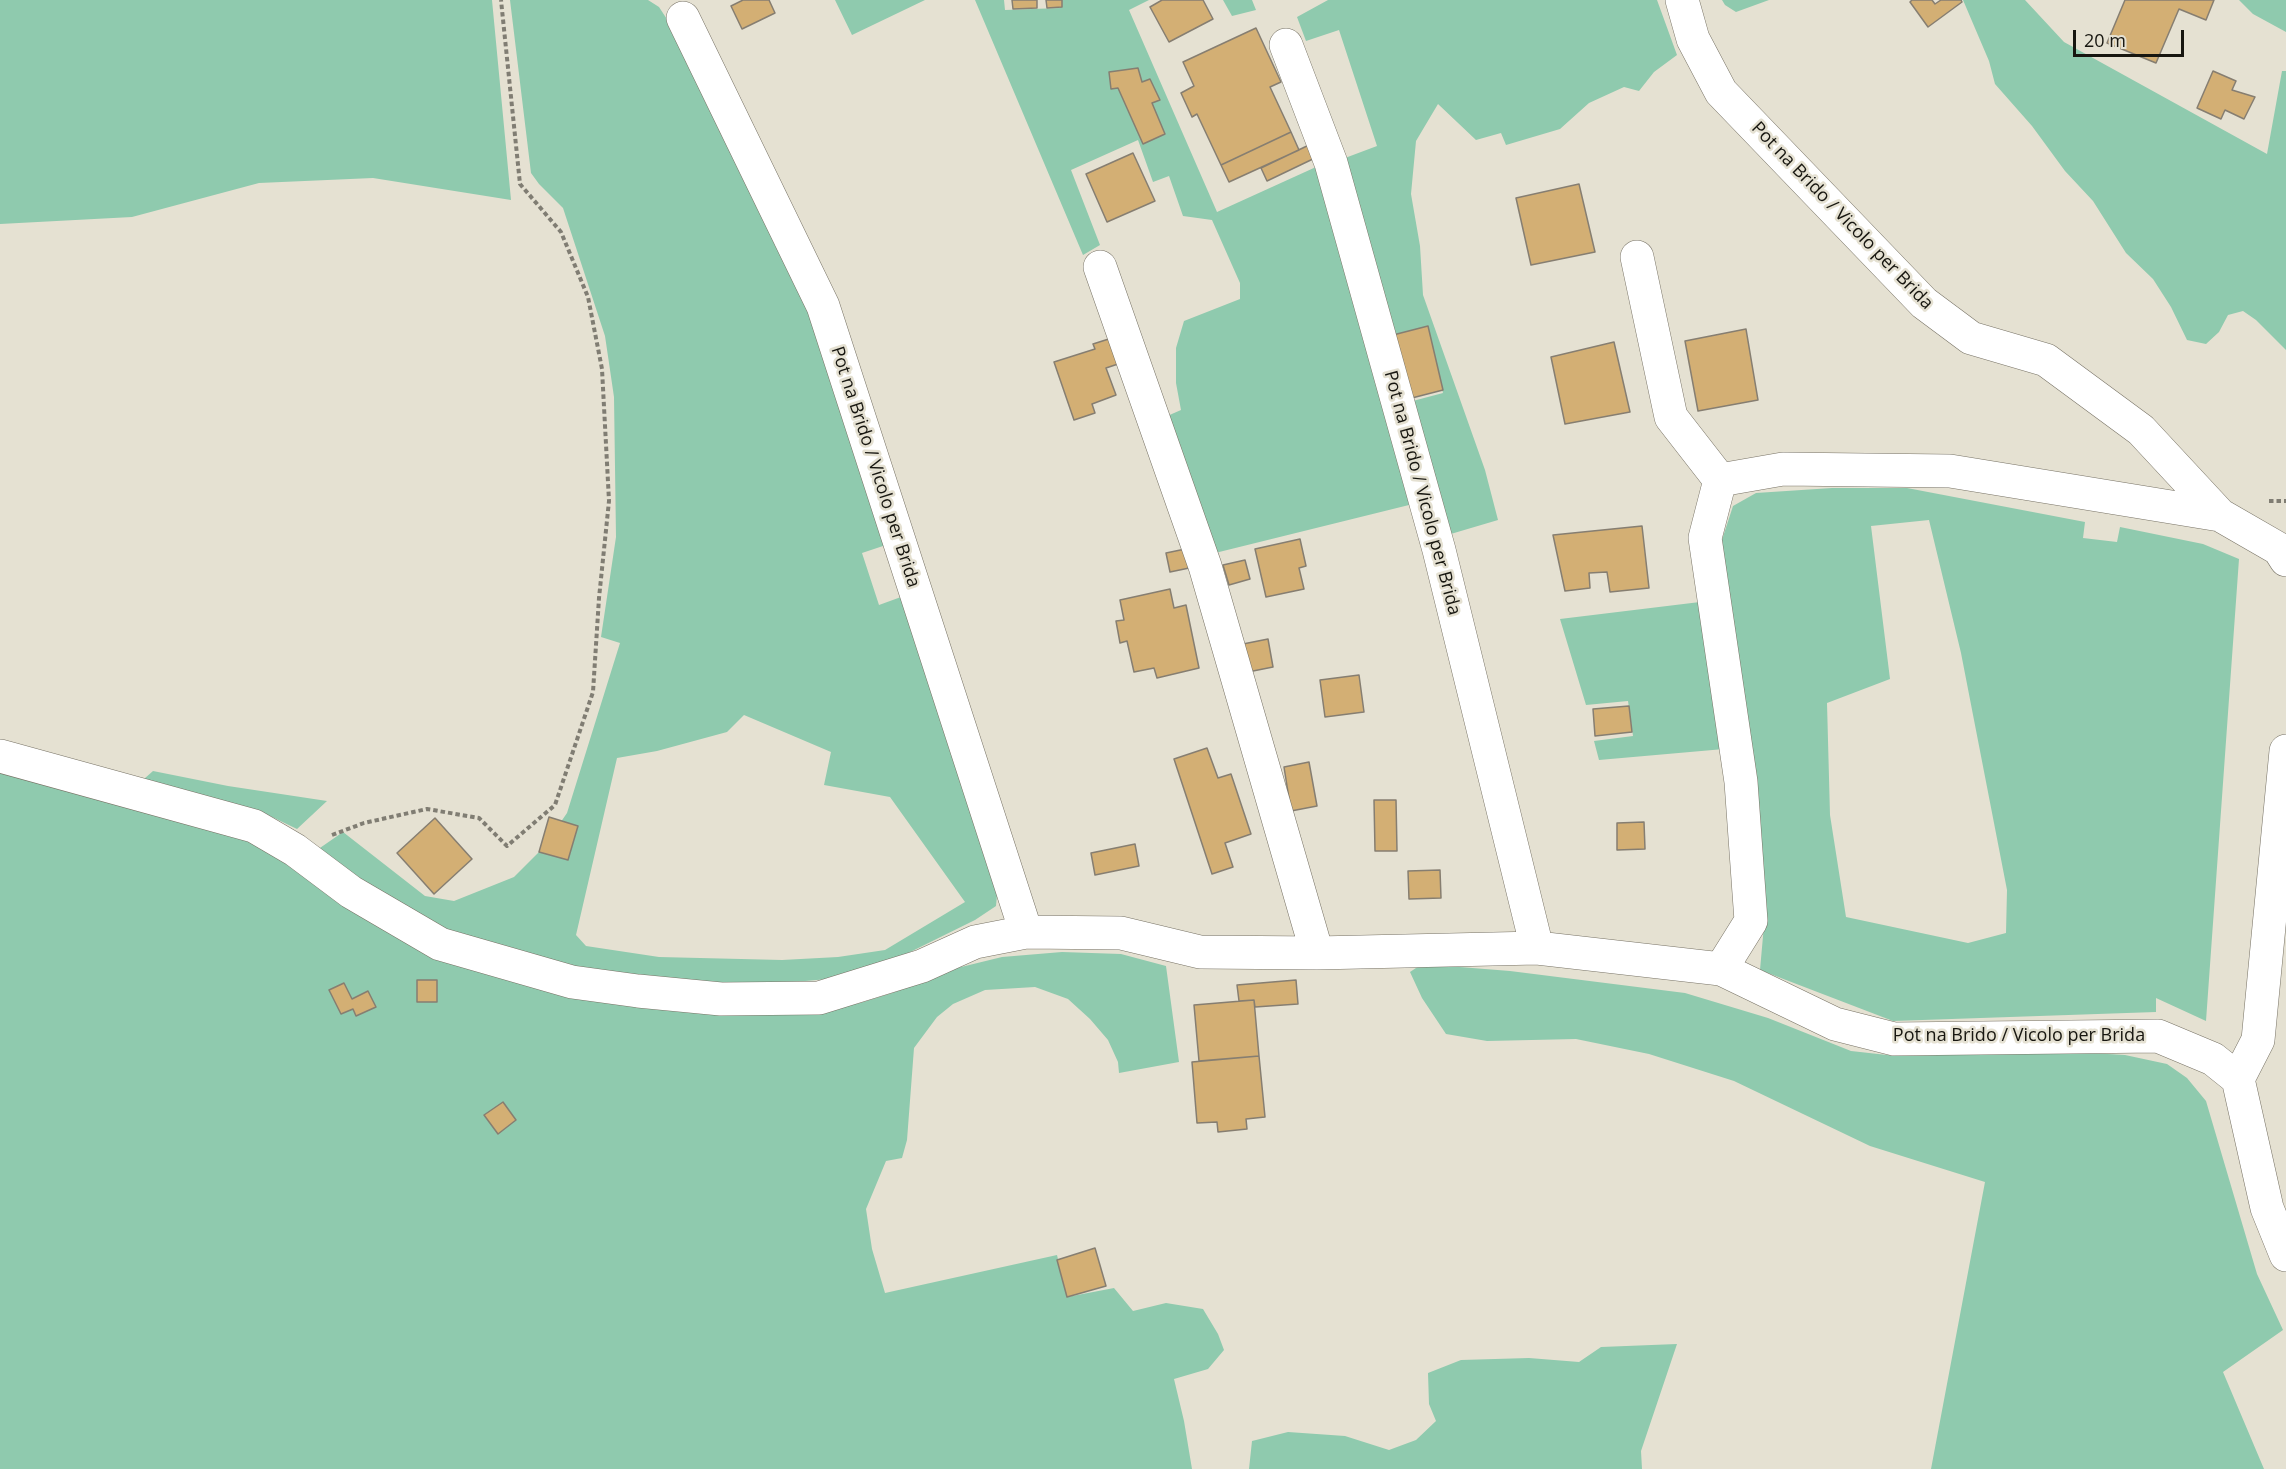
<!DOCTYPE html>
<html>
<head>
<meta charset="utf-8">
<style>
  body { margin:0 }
  #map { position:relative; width:2286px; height:1469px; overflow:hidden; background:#e5e1d2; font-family:"Open Sans",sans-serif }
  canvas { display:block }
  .scale { position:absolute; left:2073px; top:30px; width:111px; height:27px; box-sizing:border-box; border:3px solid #171610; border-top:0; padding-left:8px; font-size:18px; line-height:21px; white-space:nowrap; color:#171610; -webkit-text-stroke:4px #e5e1d2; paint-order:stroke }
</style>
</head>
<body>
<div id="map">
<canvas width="2286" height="1469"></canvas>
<div class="scale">20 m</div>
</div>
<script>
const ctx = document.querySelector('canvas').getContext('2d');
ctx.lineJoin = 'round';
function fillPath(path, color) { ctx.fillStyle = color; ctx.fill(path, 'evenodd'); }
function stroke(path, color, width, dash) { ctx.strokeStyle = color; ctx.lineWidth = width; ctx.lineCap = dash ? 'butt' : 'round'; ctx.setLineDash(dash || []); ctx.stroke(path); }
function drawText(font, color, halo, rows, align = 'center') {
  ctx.font = font + ' "Open Sans",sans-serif'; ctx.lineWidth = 5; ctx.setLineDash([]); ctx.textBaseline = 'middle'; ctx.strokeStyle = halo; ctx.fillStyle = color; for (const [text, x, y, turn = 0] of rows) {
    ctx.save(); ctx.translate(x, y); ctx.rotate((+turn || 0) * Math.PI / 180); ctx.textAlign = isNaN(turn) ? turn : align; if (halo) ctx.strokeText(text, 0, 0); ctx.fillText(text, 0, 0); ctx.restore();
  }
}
fillPath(new Path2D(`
  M 0,0 L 492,0 L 511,200 L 373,178 L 259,183 L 132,217 L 0,224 Z
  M 510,0 L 648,0 L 659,7 L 678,36 L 809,312 L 886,545 L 862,553 L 879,605 L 901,597 L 998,884 L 996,906 L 975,920 L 894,960 L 852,977 L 770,984 L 708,982 L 619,977 L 540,958 L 445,930 L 374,892 L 317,850 L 343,832 L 425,896 L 454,901 L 514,877 L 543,848 L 567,813 L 620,643 L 601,637 L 616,537 L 614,397 L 605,336 L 563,208 L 539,184 L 531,173 ZM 744,715 L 831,752 L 824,785 L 890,797 L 965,902 L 885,950 L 838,957 L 782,960 L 659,957 L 586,946 L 576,935 L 617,758 L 657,751 L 727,732 Z
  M 835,0 L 925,0 L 852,35 Z
  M 975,0 L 1004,0 L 1005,10 L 1060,8 L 1060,0 L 1149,0 L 1129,10 L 1217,212 L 1316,167 L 1376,358 L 1409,505 L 1207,555 L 1158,420 L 1181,410 L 1176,383 L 1176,348 L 1184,321 L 1240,299 L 1240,283 L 1212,220 L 1183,216 L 1169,176 L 1153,182 L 1138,140 L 1071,170 L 1100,245 L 1083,255 Z
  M 1223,0 L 1252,0 L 1256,10 L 1232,16 Z
  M 1328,0 L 1657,0 L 1677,55 L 1654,72 L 1639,91 L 1624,87 L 1589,103 L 1560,129 L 1506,145 L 1501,133 L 1476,140 L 1438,104 L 1416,141 L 1411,194 L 1420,246 L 1423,295 L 1485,470 L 1498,520 L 1444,536 L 1409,402 L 1443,393 L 1429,340 L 1392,352 L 1337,161 L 1377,146 L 1339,30 L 1306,41 L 1297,17 Z
  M 1722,0 L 1769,0 L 1736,12 L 1725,5 Z
  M 1963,0 L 2025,0 L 2064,42 L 2267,154 L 2282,71 L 2286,71 L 2286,350 L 2256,320 L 2243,311 L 2228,315 L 2219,332 L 2206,344 L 2187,340 L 2171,307 L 2153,279 L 2126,253 L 2093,201 L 2065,171 L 2032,126 L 1995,84 L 1989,61 Z
  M 2239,0 L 2286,0 L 2286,32 L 2253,14 Z
  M 1832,488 L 1907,488 L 2085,522 L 2083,538 L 2117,542 L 2120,527 L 2203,544 L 2239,559 L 2206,1021 L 2156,998 L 2156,1012 L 1893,1021 L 1760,970 L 1764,925 L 1720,546 L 1733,506 L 1756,493 ZM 1929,520 L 1961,653 L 2007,890 L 2006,933 L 1968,943 L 1846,917 L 1830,815 L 1827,703 L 1890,679 L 1871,526 Z
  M 1700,602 L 1724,749 L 1599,760 L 1594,741 L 1633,736 L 1628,701 L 1586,705 L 1560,619 Z
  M 153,771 L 228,786 L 327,801 L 297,829 L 268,815 L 144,779 Z
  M 0,772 L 257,841 L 419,945 L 811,1012 L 860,1003 L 892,993 L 957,968 L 1002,957 L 1062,952 L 1121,954 L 1166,966 L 1179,1062 L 1119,1073 L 1118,1062 L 1108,1040 L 1090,1019 L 1068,999 L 1035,987 L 985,990 L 953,1004 L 937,1017 L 914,1048 L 907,1140 L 902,1158 L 886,1161 L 866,1209 L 872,1249 L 885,1293 L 1057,1255 L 1067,1297 L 1114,1288 L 1133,1311 L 1166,1303 L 1203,1309 L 1218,1334 L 1224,1350 L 1208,1369 L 1174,1379 L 1184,1421 L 1192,1469 L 0,1469 Z
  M 1422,964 L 1510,971 L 1685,993 L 1768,1018 L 1851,1051 L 1896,1056 L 2074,1052 L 2125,1055 L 2167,1064 L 2187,1078 L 2206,1101 L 2257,1274 L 2283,1330 L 2223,1372 L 2264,1469 L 1931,1469 L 1985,1182 L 1870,1146 L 1734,1081 L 1649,1054 L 1576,1039 L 1487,1041 L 1446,1034 L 1422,998 L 1410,972 Z
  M 1677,1344 L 1641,1451 L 1642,1469 L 1249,1469 L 1252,1441 L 1288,1432 L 1345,1436 L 1389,1450 L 1416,1440 L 1436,1421 L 1429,1404 L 1428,1373 L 1461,1360 L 1529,1358 L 1579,1362 L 1601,1347 Z`), '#8fcaae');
const building = new Path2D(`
  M 743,0 L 769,0 L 775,13 L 742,29 L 731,6 Z
  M 1012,0 L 1037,0 L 1037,8 L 1013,9 Z
  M 1046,0 L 1062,0 L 1062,7 L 1047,8 Z
  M 1162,0 L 1203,0 L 1213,19 L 1169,42 L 1150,7 Z
  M 1912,0 L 1932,0 L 1935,4 L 1941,0 L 1961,0 L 1962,2 L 1928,27 L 1910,2 Z
  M 2125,0 L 2214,0 L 2206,20 L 2179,9 L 2156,63 L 2107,43 Z
  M 1256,28 L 1281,82 L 1270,87 L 1291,132 L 1221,165 L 1197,114 L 1192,117 L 1181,93 L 1194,86 L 1183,62 Z
  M 1138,68 L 1142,82 L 1150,79 L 1160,100 L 1152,103 L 1165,134 L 1143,144 L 1118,88 L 1111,89 L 1109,72 Z
  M 2213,71 L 2236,81 L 2232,90 L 2255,97 L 2244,119 L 2225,110 L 2221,119 L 2197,108 Z
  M 1291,132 L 1299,150 L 1229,182 L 1221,165 Z
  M 1309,145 L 1315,158 L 1267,181 L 1261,168 Z
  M 1133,153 L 1155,201 L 1107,222 L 1086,174 Z
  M 1579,184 L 1595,252 L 1531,265 L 1516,198 Z
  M 1428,326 L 1443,390 L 1408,399 L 1393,335 Z
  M 1746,329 L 1758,400 L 1698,411 L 1685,341 Z
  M 1118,336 L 1127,361 L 1106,368 L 1116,395 L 1092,404 L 1095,413 L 1074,420 L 1054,362 L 1095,349 L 1093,344 Z
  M 1614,342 L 1630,412 L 1565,424 L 1551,357 Z
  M 1642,526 L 1649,588 L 1610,592 L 1607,572 L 1589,573 L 1590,588 L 1565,591 L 1553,535 Z
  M 1300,539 L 1306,566 L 1299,568 L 1304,589 L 1266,597 L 1255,549 Z
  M 1190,548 L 1194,567 L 1170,572 L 1166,553 Z
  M 1245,560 L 1250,579 L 1229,585 L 1223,565 Z
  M 1170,589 L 1174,608 L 1186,605 L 1199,668 L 1157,678 L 1154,668 L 1134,672 L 1127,641 L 1120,643 L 1116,621 L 1124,620 L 1120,600 Z
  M 1268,639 L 1273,667 L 1248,672 L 1243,644 Z
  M 1359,675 L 1364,712 L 1325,717 L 1320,680 Z
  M 1629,706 L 1632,732 L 1595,736 L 1593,709 Z
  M 1207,748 L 1218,778 L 1231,774 L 1251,834 L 1225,843 L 1233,867 L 1212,874 L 1174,759 Z
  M 1309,762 L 1317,806 L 1291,811 L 1284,767 Z
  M 1374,800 L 1396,800 L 1397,851 L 1375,851 Z
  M 549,817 L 578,826 L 568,860 L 539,852 Z
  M 435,818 L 472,859 L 434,894 L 397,853 Z
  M 1644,822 L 1645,849 L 1617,850 L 1617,823 Z
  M 1135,844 L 1139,866 L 1095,875 L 1091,853 Z
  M 1440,870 L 1441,898 L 1409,899 L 1408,871 Z
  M 417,980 L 437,980 L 437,1002 L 417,1002 Z
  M 1296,980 L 1298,1004 L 1255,1007 L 1254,1000 L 1239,1001 L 1237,985 Z
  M 344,983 L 352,999 L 368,991 L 376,1007 L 356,1016 L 353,1009 L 341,1014 L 329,990 Z
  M 1254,1000 L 1259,1056 L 1199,1061 L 1194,1005 Z
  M 1259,1056 L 1265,1117 L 1246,1119 L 1247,1129 L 1218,1132 L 1217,1122 L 1197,1123 L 1192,1062 Z
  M 503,1102 L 516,1120 L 498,1134 L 484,1115 Z
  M 1095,1248 L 1106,1286 L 1067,1297 L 1057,1260 Z`);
fillPath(building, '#d3af74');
stroke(building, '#867e71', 1.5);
const minor = new Path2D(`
  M 1682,0 L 1693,39 L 1721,92 L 1924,303 L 1971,338 L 2046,360 L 2141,430 L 2220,515 L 2279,549 L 2286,560
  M 683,18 L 823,306 L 1026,932
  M 1286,45 L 1331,163 L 1439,550 L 1537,948
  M 1637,257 L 1671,417 L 1720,480
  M 1100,267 L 1205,566 L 1317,953
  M 0,756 L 254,826 L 295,850 L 351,892 L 440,944 L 572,982 L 638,991 L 721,999 L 819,998 L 922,966 L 975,942 L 1026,932 L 1121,933 L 1200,952 L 1317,953 L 1537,948 L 1721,969 L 1835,1024 L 1894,1039 L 2158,1036 L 2213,1059 L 2238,1079
  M 1721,969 L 1751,921 L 1741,782 L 1705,538 L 1720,480 L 1783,469 L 1950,471 L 2220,515
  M 2238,1079 L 2258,1040 L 2286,751
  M 2238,1079 L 2267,1208 L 2286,1255`);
stroke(minor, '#787366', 34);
stroke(new Path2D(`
  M 2269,501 L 2286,501
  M 332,835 L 364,823 L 427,809 L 479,818 L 507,846 L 555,805 L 593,692 L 599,598 L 609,501 L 602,369 L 588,297 L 561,232 L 520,184 L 501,0`), '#807d73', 4, [4.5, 3]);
stroke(minor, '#fff', 33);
drawText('18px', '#171610', '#e5e1d2', [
  ["Pot na Brido / Vicolo per Brida",1842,216,46],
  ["Pot na Brido / Vicolo per Brida",875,467,72],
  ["Pot na Brido / Vicolo per Brida",1422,493,75],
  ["Pot na Brido / Vicolo per Brida",2019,1036]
]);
</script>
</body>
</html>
